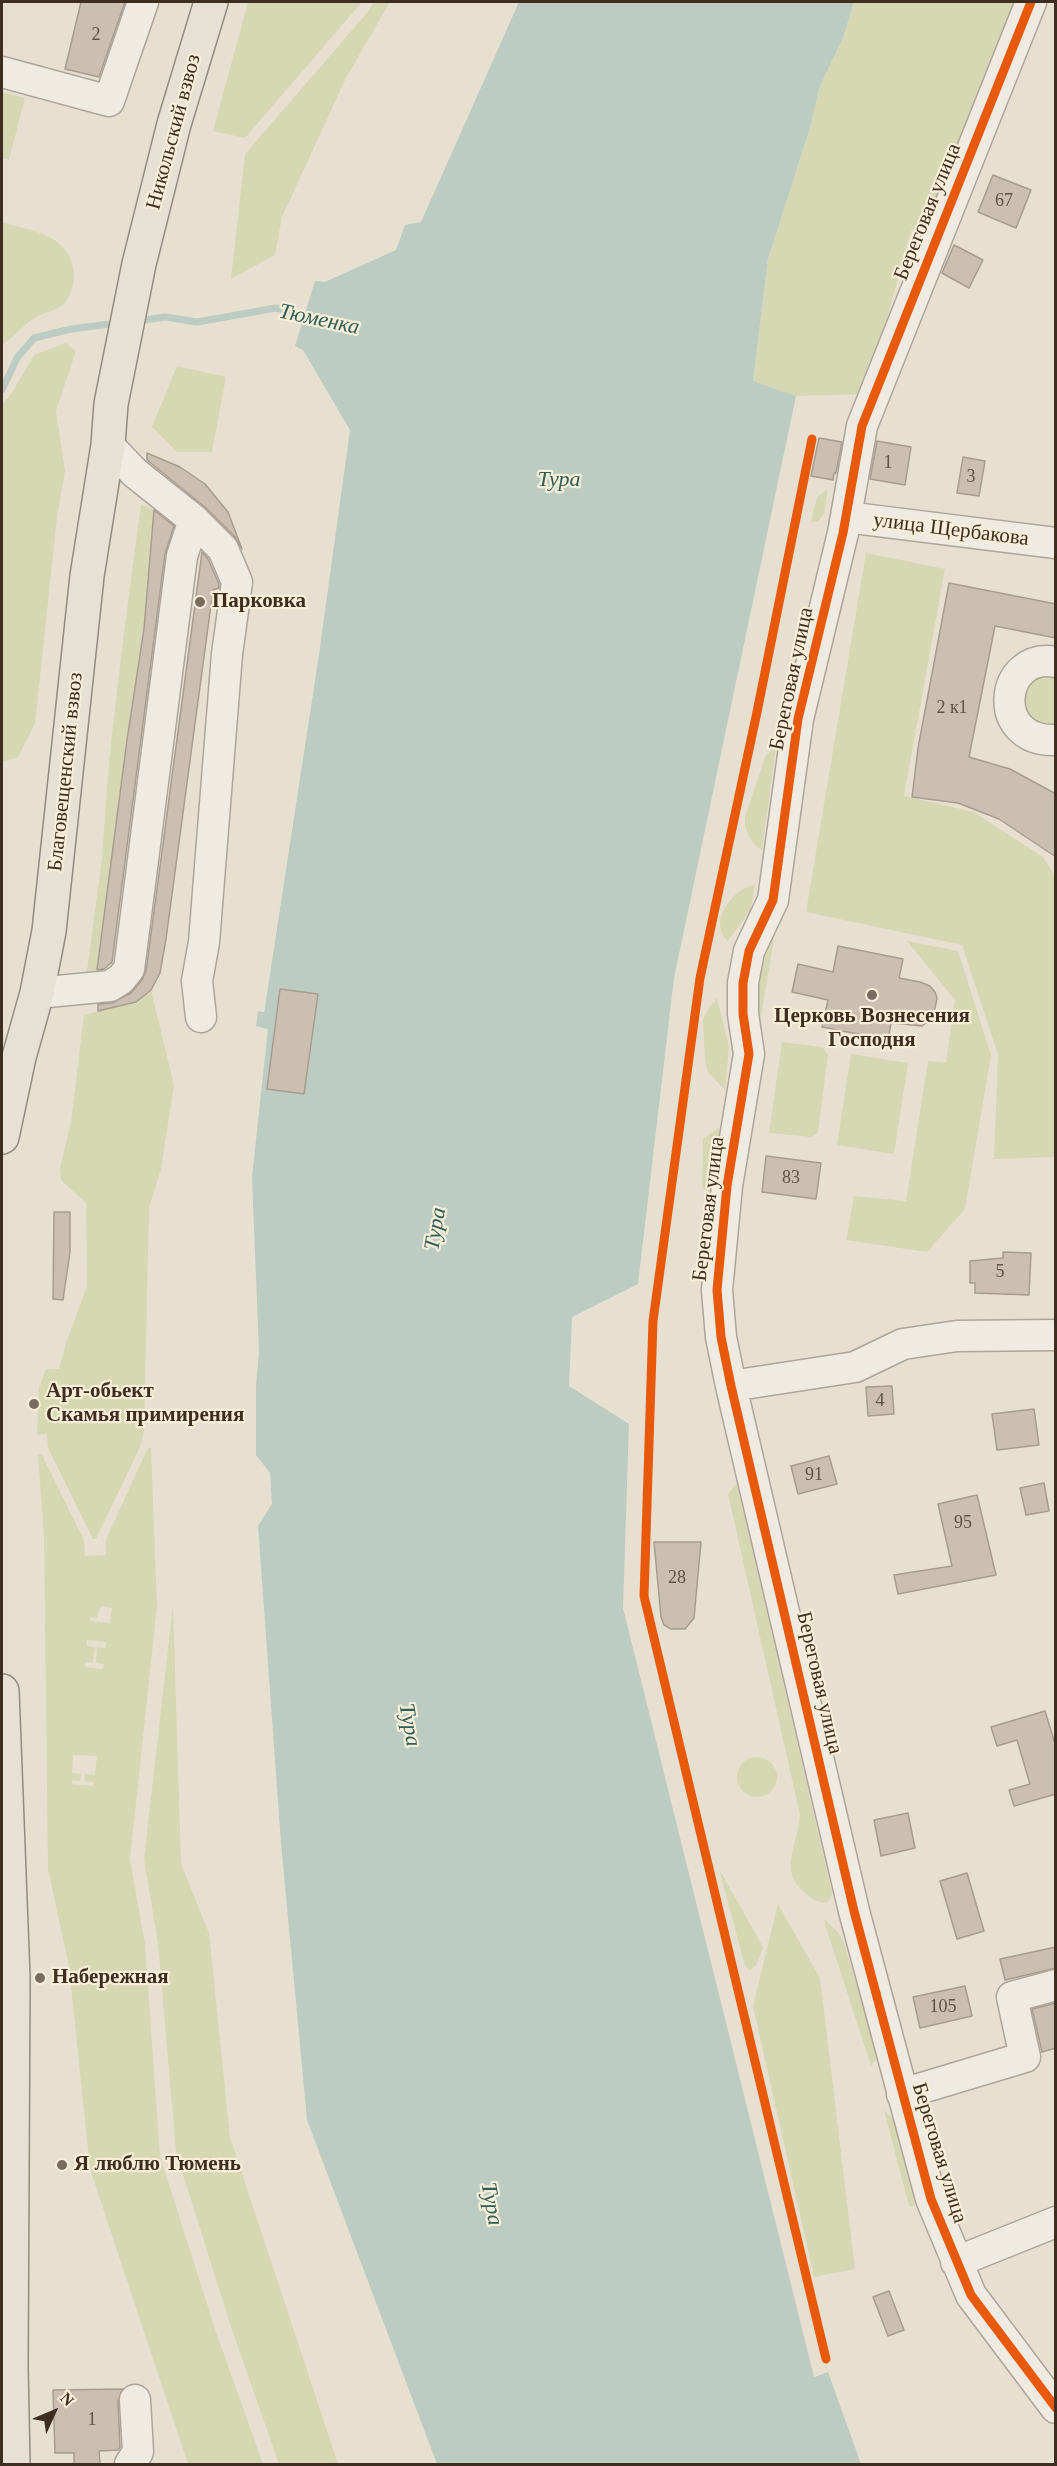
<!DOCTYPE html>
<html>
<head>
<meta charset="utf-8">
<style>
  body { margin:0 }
  #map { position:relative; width:1057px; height:2466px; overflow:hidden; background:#e7e0d1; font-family:"Times New Roman",serif }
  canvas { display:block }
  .frame { position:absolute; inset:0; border:3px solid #3d2e20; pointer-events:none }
  .north { position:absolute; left:24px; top:2382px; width:60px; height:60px; -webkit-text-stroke:4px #f7eed8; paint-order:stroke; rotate:46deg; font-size:16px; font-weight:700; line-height:24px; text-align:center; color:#3d2e20 }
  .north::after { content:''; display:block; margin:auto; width:21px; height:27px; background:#3d2e20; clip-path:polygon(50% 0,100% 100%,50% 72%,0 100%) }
</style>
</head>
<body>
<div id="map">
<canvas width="1057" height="2466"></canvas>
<div class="frame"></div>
<div class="north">N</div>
</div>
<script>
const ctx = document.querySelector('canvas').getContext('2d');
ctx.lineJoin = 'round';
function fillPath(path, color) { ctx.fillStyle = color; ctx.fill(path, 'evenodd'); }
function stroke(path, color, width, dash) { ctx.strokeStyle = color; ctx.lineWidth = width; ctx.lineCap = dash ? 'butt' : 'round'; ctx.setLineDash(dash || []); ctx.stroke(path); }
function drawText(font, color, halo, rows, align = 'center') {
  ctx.font = font + ' "Times New Roman",serif'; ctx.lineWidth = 4.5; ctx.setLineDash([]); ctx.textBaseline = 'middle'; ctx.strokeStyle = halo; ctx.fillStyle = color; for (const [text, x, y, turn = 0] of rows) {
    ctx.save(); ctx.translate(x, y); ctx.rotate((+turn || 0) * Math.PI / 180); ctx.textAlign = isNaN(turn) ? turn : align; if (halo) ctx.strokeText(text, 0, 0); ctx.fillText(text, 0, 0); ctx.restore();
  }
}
fillPath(new Path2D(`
  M 248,2 L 362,2 L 245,138 L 213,131 Z
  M 374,2 L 390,2 L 346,78 L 282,217 L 275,255 L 231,279 L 245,154 L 366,14 Z
  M 854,2 L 1015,2 L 928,220 L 911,231 L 866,394 L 796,396 L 753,381 L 768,259 L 809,131 L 820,86 L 843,38 Z
  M 2,92 L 25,98 L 9,160 L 2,158 Z
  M 2,222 C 33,232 72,234 74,275 C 74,285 70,298 63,305 C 56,311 45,312 37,317 C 25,323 16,335 5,343 L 2,344 Z
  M 66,343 L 76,351 L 56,411 L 65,471 L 57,518 L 35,724 L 18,757 L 2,762 L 2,405 L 13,391 L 34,355 Z
  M 177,366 L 226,377 L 212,452 L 177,452 L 152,427 Z
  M 828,489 L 824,514 L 817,522 L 811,522 L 817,497 Z
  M 141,504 L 154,510 L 144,629 L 127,740 L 97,970 L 87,971 L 102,858 L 109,761 L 123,640 Z
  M 866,553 L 945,569 L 904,796 L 974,812 L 1043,857 L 1055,876 L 1055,1157 L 994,1159 L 998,1055 L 962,945 L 806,912 Z
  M 1055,676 L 1055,729 L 1023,716 L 1023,689 L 1037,677 Z
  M 776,747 L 762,850 C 751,845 744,829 745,817 L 766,755 Z
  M 755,885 L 750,911 L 728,941 C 707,922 733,888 755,885 Z
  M 777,921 L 757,1039 L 750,986 Z
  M 907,941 L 958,951 L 991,1055 L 965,1209 L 927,1252 L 846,1240 L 854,1196 L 906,1201 L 928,1061 L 946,1063 L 955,1000 Z
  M 151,990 L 174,1085 L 161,1169 L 149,1208 L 144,1432 L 140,1447 L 96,1539 L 93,1539 L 48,1448 L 47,1434 L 37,1435 L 39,1387 L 46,1369 L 59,1369 L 66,1343 L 87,1286 L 86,1203 L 61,1180 L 60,1168 L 71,1122 L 84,1015 L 136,1002 Z
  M 717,998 L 729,1047 L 725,1090 L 708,1072 L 705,1061 L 703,1020 L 709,1008 Z
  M 782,1042 L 822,1047 L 828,1055 L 818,1132 L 812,1137 L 769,1133 Z
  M 851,1054 L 908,1063 L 894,1154 L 837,1145 Z
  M 720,1127 L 710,1195 L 702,1187 L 703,1139 Z
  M 148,1448 L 151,1448 L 157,1606 L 130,1859 L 145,1944 L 160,2156 L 216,2332 L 263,2464 L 188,2464 L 90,2169 L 69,1967 L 48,1869 L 44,1536 L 38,1455 L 42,1455 L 84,1540 L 85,1556 L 106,1555 L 106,1539 ZM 102,1606 L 112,1608 L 110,1623 L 90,1621 L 90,1617 L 97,1618 L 99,1609 ZM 87,1640 L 106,1642 L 105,1648 L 97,1647 L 96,1663 L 104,1664 L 103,1669 L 85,1667 L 85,1662 L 93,1663 L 95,1647 L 87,1646 ZM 73,1755 L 97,1756 L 95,1775 L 85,1774 L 85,1781 L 94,1782 L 94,1786 L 72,1784 L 72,1780 L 80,1781 L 81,1774 L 72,1773 Z
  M 737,1483 L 832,1892 L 831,1898 L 826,1903 C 817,1902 812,1899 805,1893 C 777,1871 799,1844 800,1815 L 728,1494 Z
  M 173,1605 L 181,1864 L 209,1933 L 230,2137 L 338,2464 L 279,2464 L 231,2327 L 176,2152 L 158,1943 L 144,1859 Z
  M737 1777a20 20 0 1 1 40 0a20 20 0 1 1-40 0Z
  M 719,1869 L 763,1947 L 756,1966 L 750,1970 L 745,1966 Z
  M 778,1904 L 820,1978 L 855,2269 L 814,2277 L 753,2006 Z
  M 823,1918 L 838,1932 L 844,1943 L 877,2052 L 876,2059 L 871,2066 Z
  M 884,2110 L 893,2119 L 915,2204 L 913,2207 L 909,2206 Z`), '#d6d7b3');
fillPath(new Path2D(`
  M 519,2 L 854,2 L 843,38 L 820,86 L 809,131 L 768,259 L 753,381 L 796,396 L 674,978 L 638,1284 L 572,1317 L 569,1386 L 629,1424 L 623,1608 L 814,2377 L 828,2372 L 861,2464 L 437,2464 L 307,2120 L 281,1843 L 258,1526 L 272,1504 L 270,1473 L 256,1455 L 256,1385 L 259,1353 L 252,1177 L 268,1029 L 256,1026 L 258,1011 L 264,1012 L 320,647 L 350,430 L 303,350 L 295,346 L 315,281 L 325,282 L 396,250 L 405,225 L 421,222 Z`), '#bcccc2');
fillPath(new Path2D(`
  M 317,647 L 320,647 L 264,1012 L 258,1011 L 259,1008 L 261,1009 Z`), '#e7e0d1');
stroke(new Path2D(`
  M 138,321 L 165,317 L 197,322 L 276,308 L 313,317
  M 2,390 L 17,358 L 34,338 L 71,329 L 118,323`), '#bcccc2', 7);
const building = new Path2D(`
  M 81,2 L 125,2 L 99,77 L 65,69 Z
  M 993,175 L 1031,190 L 1016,228 L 978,212 Z
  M 954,245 L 983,260 L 969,288 L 942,273 Z
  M 819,438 L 842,442 L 836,473 L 834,473 L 833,480 L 811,476 Z
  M 877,441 L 911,447 L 905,485 L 870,479 Z
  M 147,453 L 180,467 L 205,484 L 228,512 L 242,549 L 235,537 L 206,508 L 147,460 Z
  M 963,457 L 985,461 L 979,496 L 957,493 Z
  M 154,510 L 174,526 L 165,554 L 112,962 L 104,969 L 97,970 L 127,740 L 144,629 Z
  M 202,552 L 208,559 L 219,584 L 219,588 L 213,590 L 166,939 L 160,973 L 151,990 L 136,1002 L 98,1011 L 98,1004 L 112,1003 L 131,993 L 142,980 L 146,971 Z
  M 949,583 L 1056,604 L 1056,638 L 995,626 L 969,757 L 1010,769 L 1056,794 L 1056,857 L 999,819 L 958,803 L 912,797 L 918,748 Z
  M 838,946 L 903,959 L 899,978 L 920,982 L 930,986 L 935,992 L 937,998 L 933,1018 L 922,1026 L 891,1023 L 888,1040 L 822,1027 L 828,1000 L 792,992 L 798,964 L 833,972 Z
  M 280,989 L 318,994 L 304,1094 L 267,1089 Z
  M 766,1156 L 821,1163 L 816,1199 L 762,1192 Z
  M 54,1212 L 70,1212 L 70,1252 L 63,1300 L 53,1299 Z
  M 1003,1252 L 1031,1253 L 1029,1295 L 975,1293 L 975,1283 L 970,1283 L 970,1261 L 1003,1258 Z
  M 892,1386 L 894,1414 L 868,1416 L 866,1387 Z
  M 1034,1409 L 1039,1445 L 997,1450 L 992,1414 Z
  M 829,1456 L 837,1484 L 798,1494 L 791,1466 Z
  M 1044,1483 L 1049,1511 L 1026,1515 L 1020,1488 Z
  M 977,1495 L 996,1575 L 898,1594 L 894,1575 L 952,1566 L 938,1504 Z
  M 654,1542 L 701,1542 L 694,1618 L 685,1629 L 671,1629 L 664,1625 L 661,1617 Z
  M 1045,1711 L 1056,1747 L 1056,1794 L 1014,1806 L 1009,1790 L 1030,1784 L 1017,1740 L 997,1746 L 991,1727 Z
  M 908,1813 L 915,1848 L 881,1856 L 874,1820 Z
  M 967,1873 L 984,1931 L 957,1939 L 940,1881 Z
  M 1056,1947 L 1056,1968 L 1005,1980 L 1000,1959 Z
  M 965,1986 L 972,2016 L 920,2028 L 913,1997 Z
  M 1056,2003 L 1056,2048 L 1042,2052 L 1032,2009 Z
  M 889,2291 L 904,2330 L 888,2336 L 873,2297 Z
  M 123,2389 L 118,2401 L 120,2447 L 118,2450 L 99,2451 L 100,2464 L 74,2464 L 74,2453 L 55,2453 L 53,2390 Z`);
fillPath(building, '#cbbfb2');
stroke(building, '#a89c90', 1.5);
const minor = new Path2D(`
  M 1031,2 L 862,426 L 843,533 L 798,719 L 773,900 L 749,951 L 743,983 L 743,1014 L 749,1054 L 727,1186 L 717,1290 L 721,1337 L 731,1386 L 854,1911 L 931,2199 L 971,2295 L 1056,2408
  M 2,72 L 109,101 L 143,2
  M 108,445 L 135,473 L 194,520 L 223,549 L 237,582 L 227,654 L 204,942 L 197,981 L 201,1017
  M 846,517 L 1056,543
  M 1056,662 C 999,651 989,743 1056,740
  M 37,993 L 110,986 L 121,979 L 129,969 L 182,556 L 194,520
  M 731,1386 L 855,1367 L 903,1344 L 957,1336 L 1056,1335
  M 902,2094 L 1025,2057 L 1012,1997 L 1056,1985
  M 956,2262 L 1056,2222
  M 130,2464 L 138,2452 L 135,2400`);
const major = new Path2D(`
  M 2,1137 L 19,1057 L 37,993 L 49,931 L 87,576 L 108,445 L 111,404 L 139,264 L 174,124 L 211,2
  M 2,1691 L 13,1978 L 11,2366 L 13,2464`);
stroke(minor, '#ada599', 33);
stroke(major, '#928b80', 36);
stroke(minor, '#efebe3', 30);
stroke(major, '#e6e1d4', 33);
stroke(new Path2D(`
  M 1031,2 L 862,426 L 843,533 L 798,719 L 773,900 L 749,951 L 743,983 L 743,1014 L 749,1054 L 727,1186 L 717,1290 L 721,1337 L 731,1386 L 854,1911 L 931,2199 L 971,2295 L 1056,2408
  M 812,439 L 757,712 L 700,978 L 653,1321 L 644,1596 L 826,2359`), '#e8590c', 9);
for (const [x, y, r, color] of [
  [200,602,6,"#786c5e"],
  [872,995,6,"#786c5e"],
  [34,1404,6,"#786c5e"],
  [40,1978,6,"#786c5e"],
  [62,2165,6,"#786c5e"]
]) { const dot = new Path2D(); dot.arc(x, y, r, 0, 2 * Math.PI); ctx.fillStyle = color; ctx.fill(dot); stroke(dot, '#f7eed8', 2); }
drawText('18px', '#605244', null, [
  ["2",96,35],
  ["67",1004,201],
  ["1",888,463],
  ["3",971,477],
  ["2 к1",952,708],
  ["83",791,1178],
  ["5",1000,1272],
  ["4",880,1401],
  ["91",814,1475],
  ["95",963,1523],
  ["28",677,1578],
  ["105",943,2007],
  ["1",92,2420]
]);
drawText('21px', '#3d2e20', '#f7eed8', [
  ["Никольский взвоз",174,132,-75],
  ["Береговая улица",928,212,-68],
  ["улица Щербакова",951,530,7],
  ["Береговая улица",792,679,-78],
  ["Благовещенский взвоз",66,772,-84],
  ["Береговая улица",709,1209,-83],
  ["Береговая улица",819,1683,77],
  ["Береговая улица",939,2153,73]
]);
drawText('bold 21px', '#3d2e20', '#f7eed8', [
  ["Парковка",212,602],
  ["Церковь Вознесения",872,1017,"center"],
  ["Господня",872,1041,"center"],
  ["Арт-обьект",46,1392],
  ["Скамья примирения",46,1416],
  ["Набережная",52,1978],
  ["Я люблю Тюмень",74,2165]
], 'left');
drawText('italic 22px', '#2f5d5a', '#f7eed8', [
  ["Тюменка",319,320,12],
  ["Тура",559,480],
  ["Тура",436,1229,-80],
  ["Тура",409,1725,80],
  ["Тура",491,2204,80]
]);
</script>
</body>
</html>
